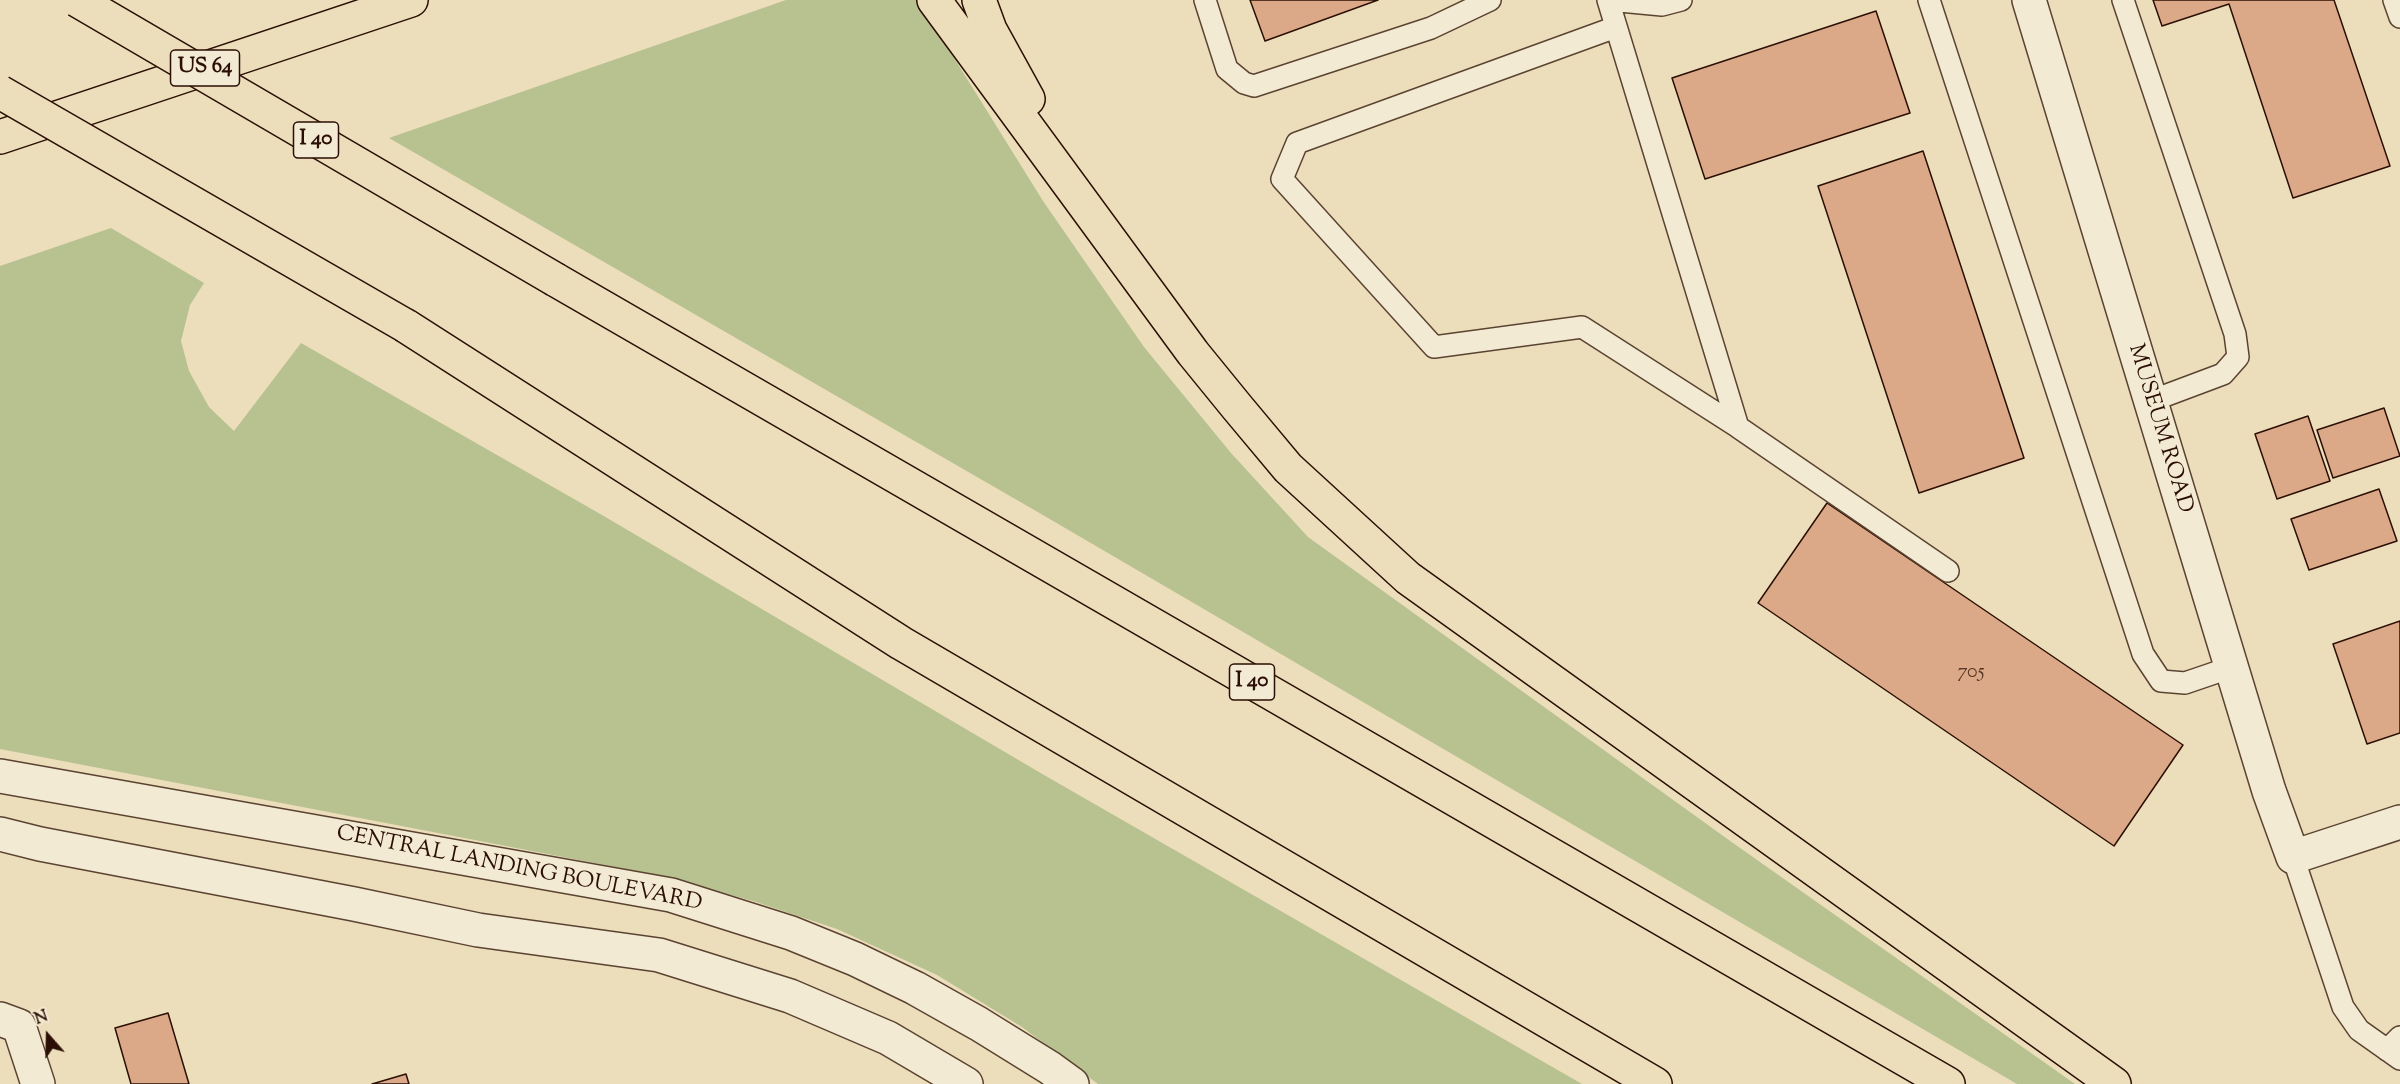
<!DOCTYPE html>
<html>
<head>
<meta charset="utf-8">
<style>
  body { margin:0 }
  #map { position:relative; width:2400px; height:1084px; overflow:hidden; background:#ecdebb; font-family:"Sorts Mill Goudy",serif }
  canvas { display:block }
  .north { position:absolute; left:18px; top:1006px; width:60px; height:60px; -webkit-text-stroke:4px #f3ead3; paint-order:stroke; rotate:340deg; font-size:16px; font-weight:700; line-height:24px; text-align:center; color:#2b0f04 }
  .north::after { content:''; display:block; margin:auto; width:21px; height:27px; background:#2b0f04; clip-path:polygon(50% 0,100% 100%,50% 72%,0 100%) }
</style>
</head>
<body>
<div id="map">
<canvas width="2400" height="1084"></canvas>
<div class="north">N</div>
</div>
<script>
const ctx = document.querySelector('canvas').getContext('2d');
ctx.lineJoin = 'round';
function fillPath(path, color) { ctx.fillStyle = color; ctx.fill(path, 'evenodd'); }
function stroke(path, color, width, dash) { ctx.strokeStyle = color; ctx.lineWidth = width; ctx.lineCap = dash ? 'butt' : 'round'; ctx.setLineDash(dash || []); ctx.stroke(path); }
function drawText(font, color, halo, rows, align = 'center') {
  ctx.font = font + ' "Sorts Mill Goudy",serif'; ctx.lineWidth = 6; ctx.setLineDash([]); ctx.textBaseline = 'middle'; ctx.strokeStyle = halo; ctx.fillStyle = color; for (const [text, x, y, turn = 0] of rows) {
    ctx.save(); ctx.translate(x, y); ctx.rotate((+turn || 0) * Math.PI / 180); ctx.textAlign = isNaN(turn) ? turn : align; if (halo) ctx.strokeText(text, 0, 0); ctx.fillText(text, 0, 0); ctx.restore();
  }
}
fillPath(new Path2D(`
  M 786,0 L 918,0 L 1043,201 L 1144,347 L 1231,453 L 1308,537 L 1733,843 L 2075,1084 L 2017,1084 L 1036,511 L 389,138 Z
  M 111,228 L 204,283 L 190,305 L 181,341 L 189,371 L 209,407 L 234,431 L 301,343 L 602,515 L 1044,775 L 1582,1084 L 1098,1084 L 1022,1027 L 937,975 L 837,929 L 753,901 L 657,875 L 0,749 L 0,266 Z`), '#b8c190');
const building = new Path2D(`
  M 1250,0 L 1378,0 L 1265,41 Z
  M 2153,0 L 2334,0 L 2390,166 L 2293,198 L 2229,4 L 2162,26 Z
  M 1876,11 L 1910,113 L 1705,179 L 1672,78 Z
  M 1923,151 L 2024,458 L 1919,493 L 1818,186 Z
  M 2384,408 L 2400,456 L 2333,478 L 2317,430 Z
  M 2308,416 L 2330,481 L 2277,499 L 2255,434 Z
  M 2379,489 L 2397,541 L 2309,570 L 2291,519 Z
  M 1827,503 L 2183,745 L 2114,846 L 1758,603 Z
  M 2400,621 L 2400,733 L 2367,744 L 2333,644 Z
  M 168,1013 L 189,1084 L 131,1084 L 115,1028 Z
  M 406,1074 L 409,1084 L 372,1084 Z`);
fillPath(building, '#dba987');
stroke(building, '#2b0f04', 1.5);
const service = new Path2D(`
  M 1205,0 L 1227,69 L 1244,83 L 1254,86 L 1431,28 L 1490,0
  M 1608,0 L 1738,427 L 1948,571
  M 1609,0 L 1662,5 L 1681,0
  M 1929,0 L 2143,654 L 2161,681 L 2185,683 L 2232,667
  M 2123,0 L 2235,334 L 2238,357 L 2223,374 L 2151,401
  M 2394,0 L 2400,17
  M 1616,27 L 1297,143 L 1282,179 L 1434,347 L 1582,327 L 1738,427
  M 2293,857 L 2343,1007 L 2359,1030 L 2400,1059
  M 2387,1050 L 2400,1037`);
const minor = new Path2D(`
  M 2029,0 L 2269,791 L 2293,857 L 2400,822
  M 0,1019 L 19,1026 L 38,1084`);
const tertiary = new Path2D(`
  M 0,776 L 671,895 L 791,933 L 855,959 L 915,988 L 979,1024 L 1050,1068 L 1072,1084
  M 0,834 L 40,844 L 354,904 L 478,930 L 659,955 L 790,996 L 888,1038 L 966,1084`);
const trunk = new Path2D(`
  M 0,137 L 411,0`);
const motorway = new Path2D(`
  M 934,0 L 1193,353 L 1237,407 L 1288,468 L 1408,578 L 2114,1084
  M 979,0 L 990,30 L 1028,99
  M 556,280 L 1948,1084
  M 406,326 L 901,643 L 1655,1084`);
stroke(service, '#5b4332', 24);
stroke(minor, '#5b4332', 36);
stroke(tertiary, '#5b4332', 36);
stroke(trunk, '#2b0f04', 36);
stroke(motorway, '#2b0f04', 36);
stroke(service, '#f3ead3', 21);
stroke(minor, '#f3ead3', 33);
stroke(tertiary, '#f3ead3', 33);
stroke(trunk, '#ecdebb', 33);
stroke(motorway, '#ecdebb', 33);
const motorwayBridge = new Path2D(`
  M 77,0 L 556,280
  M 0,92 L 406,326`);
stroke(motorwayBridge, '#2b0f04', 36, []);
stroke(motorwayBridge, '#ecdebb', 33);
drawText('20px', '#573625', null, [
  ["705",1971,674]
]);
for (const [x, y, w] of [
  [205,68,69],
  [316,140,45],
  [1252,682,45]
]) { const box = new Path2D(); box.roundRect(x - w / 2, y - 18, w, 36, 4.5); ctx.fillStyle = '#f3ead3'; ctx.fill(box); stroke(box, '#2b0f04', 1.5); }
drawText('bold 21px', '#2b0f04', null, [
  ["US 64",205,68],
  ["I 40",316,140],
  ["I 40",1252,682]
]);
drawText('22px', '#2b0f04', '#f3ead3', [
  ["MUSEUM ROAD",2159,429,73],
  ["CENTRAL LANDING BOULEVARD",519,870,11]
]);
</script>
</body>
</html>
